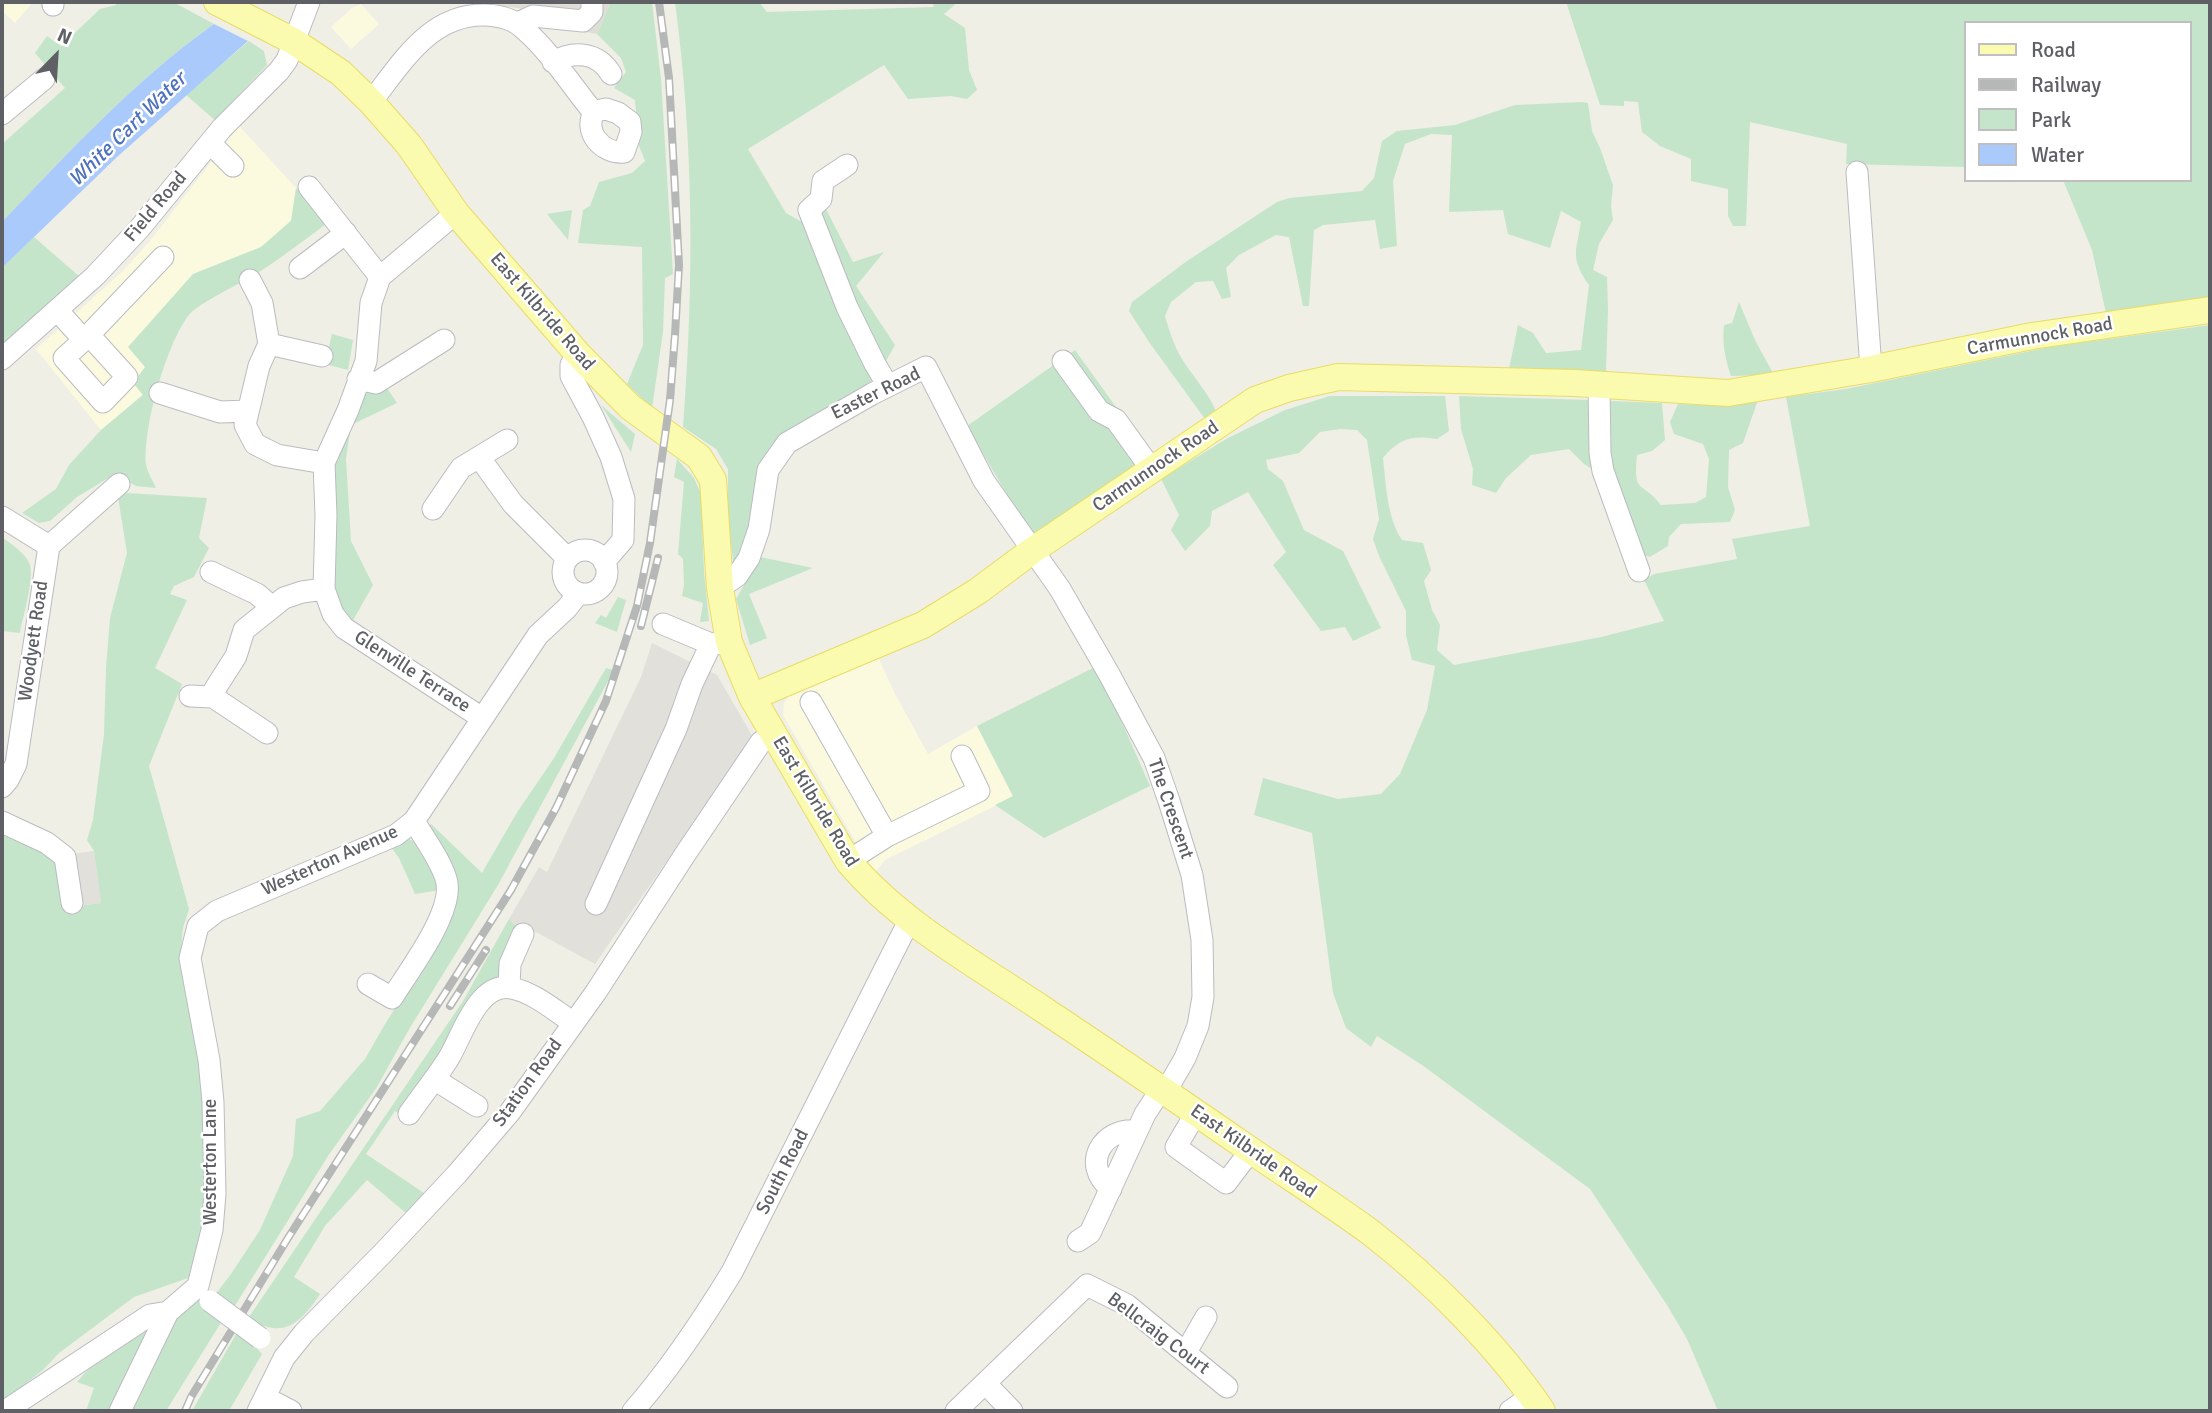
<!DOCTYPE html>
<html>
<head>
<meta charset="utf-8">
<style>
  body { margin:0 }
  #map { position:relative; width:2212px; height:1413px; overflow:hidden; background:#efefe6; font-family:Signika,sans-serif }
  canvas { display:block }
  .frame { position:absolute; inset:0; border:4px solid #5e6065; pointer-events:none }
  .legend { position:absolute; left:1964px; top:21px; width:228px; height:161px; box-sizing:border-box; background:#fff; border:2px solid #bfbfc1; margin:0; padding:9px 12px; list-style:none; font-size:21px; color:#5e6065 }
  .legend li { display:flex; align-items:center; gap:14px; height:35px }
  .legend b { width:35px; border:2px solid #bfbfc1 }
  .north { position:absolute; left:21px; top:21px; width:70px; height:70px; -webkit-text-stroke:5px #fff; paint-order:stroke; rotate:24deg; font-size:19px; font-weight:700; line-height:28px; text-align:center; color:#5e6065 }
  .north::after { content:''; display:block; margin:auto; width:24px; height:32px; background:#5e6065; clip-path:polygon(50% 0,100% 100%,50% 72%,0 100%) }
</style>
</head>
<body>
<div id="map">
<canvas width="2212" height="1413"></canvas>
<div class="frame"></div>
<ul class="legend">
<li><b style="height:9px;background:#fafbaf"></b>Road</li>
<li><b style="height:9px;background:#b6b7b7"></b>Railway</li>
<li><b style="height:19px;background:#c4e5ca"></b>Park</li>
<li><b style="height:19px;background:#aacafb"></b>Water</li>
</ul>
<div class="north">N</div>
</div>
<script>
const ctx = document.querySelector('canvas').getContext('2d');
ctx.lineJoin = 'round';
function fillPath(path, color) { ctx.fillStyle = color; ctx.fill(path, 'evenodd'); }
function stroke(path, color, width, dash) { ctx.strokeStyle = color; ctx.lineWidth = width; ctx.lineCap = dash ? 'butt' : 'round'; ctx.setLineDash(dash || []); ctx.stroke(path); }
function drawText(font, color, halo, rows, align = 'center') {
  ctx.font = font + ' Signika,sans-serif'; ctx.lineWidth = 5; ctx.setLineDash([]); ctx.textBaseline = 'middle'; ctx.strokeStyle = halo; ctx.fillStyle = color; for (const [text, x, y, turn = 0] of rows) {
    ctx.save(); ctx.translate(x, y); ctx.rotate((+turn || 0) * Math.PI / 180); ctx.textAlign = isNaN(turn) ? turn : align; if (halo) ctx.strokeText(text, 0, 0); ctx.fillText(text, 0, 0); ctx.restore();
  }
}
fillPath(new Path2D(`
  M 2,2 L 33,2 L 15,23 L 2,11 Z
  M 361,4 L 379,24 L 351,49 L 331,27 L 352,8 Z
  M 239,126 L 296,188 L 291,220 L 261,247 L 193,274 L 129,347 L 145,367 L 143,394 L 101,430 L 36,349 L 123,271 L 150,241 Z
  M 878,657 L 895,694 L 928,754 L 977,726 L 1013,797 L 885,860 L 874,874 L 783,715 L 784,703 L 790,694 Z`), '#fcfade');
fillPath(new Path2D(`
  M 652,643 L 717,675 L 753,737 L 595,964 L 536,932 L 516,926 L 509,919 L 539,867 L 547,872 L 641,677 Z
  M 94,851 L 101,903 L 85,905 L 64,912 L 57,860 L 78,853 Z`), '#e1e0da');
fillPath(new Path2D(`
  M 479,2 L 611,2 L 597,34 L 542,25 L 523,9 Z`), '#dfded4');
fillPath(new Path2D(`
  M 117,2 L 173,2 L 214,24 C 135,80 69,152 2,222 L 2,144 L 65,88 L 35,53 L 47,36 L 61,46 L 100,9 L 116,5 Z
  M 611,2 L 652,2 L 661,79 L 673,274 L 665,278 L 663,332 L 652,408 L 627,384 L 643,345 L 642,247 L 578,243 L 583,210 L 590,206 L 599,182 L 632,173 L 645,161 L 639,146 L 635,100 L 614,88 L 626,72 L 621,58 L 597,34 Z
  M 675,2 L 759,2 L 767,12 L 934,7 L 932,2 L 958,2 L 944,14 L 965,28 L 969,70 L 977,90 L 967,99 L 951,96 L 908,99 L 884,65 L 748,149 L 786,213 L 800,221 L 824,205 L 853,262 L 884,252 L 856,286 L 895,345 L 883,366 L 872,375 L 871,384 L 790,433 L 745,549 L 734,567 L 728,519 L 728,469 L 716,449 L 683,427 C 694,284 694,144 675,2 Z
  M 1566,2 L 2210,2 L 2210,297 L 2106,313 L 2092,250 L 2063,180 L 2189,180 L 2189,23 L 1965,23 L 1965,167 L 1846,164 L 1847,144 L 1750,122 L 1746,226 L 1733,226 L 1728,216 L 1728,189 L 1691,181 L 1691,159 L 1660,146 L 1642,132 L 1638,102 L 1624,101 L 1624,106 L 1600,105 Z
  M 249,41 L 264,51 L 267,65 L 231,103 L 217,122 L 186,95 Z
  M 1582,102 L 1588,103 L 1592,131 L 1600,148 L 1613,185 L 1611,206 L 1613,220 L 1599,244 L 1593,270 L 1607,277 L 1608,310 L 1606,372 L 1509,369 L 1518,325 L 1533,333 L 1546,353 L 1581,350 L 1589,285 C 1570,258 1576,252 1581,222 L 1561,211 L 1550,248 L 1508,234 L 1503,210 L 1449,212 L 1452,135 L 1431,134 L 1405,144 L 1393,181 L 1397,246 L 1380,249 L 1375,220 L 1323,225 L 1314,230 L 1309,306 L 1303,306 L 1289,237 L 1276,235 L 1239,255 L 1226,268 L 1231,297 L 1222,299 L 1213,281 L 1196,282 L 1171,302 L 1165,316 C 1169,330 1174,346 1182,359 C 1193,377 1208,392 1216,411 L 1205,419 L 1149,342 L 1129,311 L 1132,302 L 1187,261 L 1277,202 L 1289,198 L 1362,191 L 1374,178 L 1382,141 L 1397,131 L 1455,125 L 1515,105 Z
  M 296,188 L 326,224 C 303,241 280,259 256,274 C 240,284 198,303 188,316 C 166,346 143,427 146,464 C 147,472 153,481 156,488 L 136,486 L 115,474 L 77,497 L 50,521 L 39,523 L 22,513 L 56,489 L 69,465 L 101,430 L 143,395 L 133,383 L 145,367 L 128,347 L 193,274 L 261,247 L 291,221 Z
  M 572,210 L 568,240 L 547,214 Z
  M 34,237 L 80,277 L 2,347 L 2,268 Z
  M 1739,302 L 1755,340 L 1774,375 L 1731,376 C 1725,358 1722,344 1724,325 L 1732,323 Z
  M 2210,325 L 2210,1411 L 1718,1411 L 1687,1339 L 1667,1305 L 1590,1189 L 1422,1065 L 1377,1036 L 1371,1047 L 1346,1028 L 1333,993 L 1312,833 L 1254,815 L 1263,778 L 1338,799 L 1381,794 L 1400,774 L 1427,710 L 1435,666 L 1412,660 L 1406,635 L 1406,611 L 1379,556 L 1373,539 L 1379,519 L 1367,440 L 1357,430 L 1340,429 L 1320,432 L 1299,453 L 1266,460 L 1268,469 L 1283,481 L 1304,530 L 1343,551 L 1381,628 L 1353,641 L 1345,627 L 1321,631 L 1273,565 L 1286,552 L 1248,492 L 1212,511 L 1210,526 L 1185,551 L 1171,530 L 1179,515 L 1161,479 L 1228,438 L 1285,410 L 1330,396 L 1445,396 L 1449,431 L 1437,439 C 1413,435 1399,438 1383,458 C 1386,484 1387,518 1402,540 L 1423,543 L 1431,570 L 1424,581 L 1432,610 L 1440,625 L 1437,650 L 1454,665 L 1601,637 L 1664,621 L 1644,580 L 1654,574 L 1737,559 L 1732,539 L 1810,526 L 1786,397 L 1846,389 L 2050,347 Z
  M 332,334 L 353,340 L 348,370 L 325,364 Z
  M 1075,350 L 1152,457 L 1035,538 L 1030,534 L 967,426 Z
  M 387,388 L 397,403 L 351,425 L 346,459 L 351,541 L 373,585 L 352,622 L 340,609 L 334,597 L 334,465 L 336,451 L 364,394 Z
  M 1459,396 L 1589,400 L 1590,445 L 1596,472 L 1584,464 L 1569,449 L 1531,455 L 1506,478 L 1496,493 L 1472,485 L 1473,469 L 1461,429 Z
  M 1758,400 L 1743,443 L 1729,450 L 1728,487 L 1735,510 L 1730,522 L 1681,524 L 1669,537 L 1668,546 L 1650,557 L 1644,555 L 1606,449 L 1611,401 L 1662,403 L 1665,440 L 1652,451 L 1637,455 C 1633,496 1642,480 1661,505 L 1695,503 L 1706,497 L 1709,459 L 1703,444 L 1674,434 L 1670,422 L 1678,404 L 1707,405 Z
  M 601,405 L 635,434 L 631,452 Z
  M 677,459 L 694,478 L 701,494 L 704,572 L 709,621 L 700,622 L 703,603 L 682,596 L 684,585 L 683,559 L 678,554 L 684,482 L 674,477 Z
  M 127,493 L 207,498 L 199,538 L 209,548 L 194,577 L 174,586 L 170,594 L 187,600 L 155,668 L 182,684 L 149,766 L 189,909 L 183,928 L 181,948 L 205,1082 L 207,1212 L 191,1277 L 134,1297 L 59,1353 L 43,1370 L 2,1402 L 2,828 L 57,860 L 65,912 L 85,905 L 101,903 L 94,851 L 87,840 L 93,820 L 104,734 L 106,668 L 110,618 L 127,553 L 118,497 Z
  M 2,537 C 11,544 26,553 30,565 C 34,581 23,616 20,633 L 2,631 Z
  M 760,557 L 813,568 L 749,594 L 767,638 L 750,645 L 736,599 Z
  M 618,597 L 626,600 L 617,632 L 595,623 L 601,615 L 606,618 Z
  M 1097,666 L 1150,786 L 1044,838 L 995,805 L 1013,796 L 977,726 Z
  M 606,668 L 614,670 L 498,885 L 408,1031 L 377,1087 L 328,1156 L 231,1312 L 215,1295 L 231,1274 L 260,1230 L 293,1156 L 296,1119 L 320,1111 L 365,1059 L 385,1024 L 448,926 L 451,896 L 424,830 L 431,824 L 482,873 L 516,814 L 554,758 Z
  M 409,839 L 421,845 L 440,890 L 415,894 L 399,858 L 391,847 Z
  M 509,919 L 516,926 L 500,961 L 499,978 L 398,1113 L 395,1111 L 366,1154 L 427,1195 L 407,1214 L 367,1180 L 325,1226 L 294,1277 L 320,1294 C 310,1309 295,1331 273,1328 C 265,1327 255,1323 247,1320 L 463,1001 Z
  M 196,1297 L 222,1321 L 166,1411 L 127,1411 L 173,1318 Z
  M 151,1329 L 113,1411 L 86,1411 L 94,1388 L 77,1382 C 95,1361 123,1333 151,1329 Z
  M 239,1329 L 262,1354 L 229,1411 L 192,1411 Z`), '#c4e5ca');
fillPath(new Path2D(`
  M 214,24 L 248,41 L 117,157 L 2,268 L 2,222 C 69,152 135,80 214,24 Z`), '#aacafb');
const minor = new Path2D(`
  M 53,2 L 53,5
  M 518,23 L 533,16 L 583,21 L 592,12 L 592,2
  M 553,62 C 574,50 598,52 611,74
  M 371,102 C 402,63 430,13 486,15 C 501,16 514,19 525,30 C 551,53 572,86 594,113
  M 606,109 L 618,113 L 630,122 L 631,132 L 624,152 C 602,154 582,131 595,111 Z
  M 2,114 L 44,79
  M 210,143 L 233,166
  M 847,165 L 823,181 L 821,199 L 809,210 L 847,307 L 875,364 L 888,386
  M 1857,172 L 1871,369
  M 309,187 L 380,277
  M 300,268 L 346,233
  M 250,280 L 262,303 L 269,344 L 259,366 L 245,425 L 255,444 L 277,455 L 324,463
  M 57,310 L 84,340 L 163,257
  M 84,340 L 64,358 L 103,402 L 127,377 L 89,335
  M 269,344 L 322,356
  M 577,353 L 571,365 L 571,376 L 593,417 L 611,457 L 624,499 L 623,540 L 604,562
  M 2,359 L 95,276 L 139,229 L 222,128 L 279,71 L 287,60 L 309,2
  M 1063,361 L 1099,411 L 1116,420 L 1152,470
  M 358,379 L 376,383 L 444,340
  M 1599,385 L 1600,453 L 1603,471 L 1639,571
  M 160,393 L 220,412 L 247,411
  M 479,457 L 513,504 L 567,558
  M 433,509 L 461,468 L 507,440
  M 2,517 L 49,546 L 16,764 L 8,780 L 2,787
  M 49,546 L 119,484
  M563 572a22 22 0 1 1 44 0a22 22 0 1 1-44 0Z
  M 211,572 L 257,594 L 272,607
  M 719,582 L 730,581 L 737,576 L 749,558 L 759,529 L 768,470 L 787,443 L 872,394 L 926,367 L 984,481 L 1060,589 L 1109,674 L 1154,758 L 1169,801 L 1192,875 L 1202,940 L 1203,997 L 1198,1026 L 1185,1058 L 1166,1091
  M 324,589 L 333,614 L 344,628 L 482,718
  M 663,624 L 711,644 L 723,643
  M 190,696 L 213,697
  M 811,702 L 887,836
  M 267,733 L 213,697 L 215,689 L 236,656 L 244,630 L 284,598 L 302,592 L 324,589 L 326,515 L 324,463 L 348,410 L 366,361 L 371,303 L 380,277 L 456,213
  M 2,822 L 47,843 L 65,857 L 72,903
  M 848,861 L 887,836 L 979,791 L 962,756
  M 596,904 L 676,729 L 692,684 L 711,644
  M 368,984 L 392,998 C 408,972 452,915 447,883 C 444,865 424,838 414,821
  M 509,987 L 510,964 L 523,934
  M 434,1079 L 477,1106
  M 1196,1113 L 1176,1147 L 1226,1183 L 1251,1150
  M 409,1114 C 422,1095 438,1076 450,1056 C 462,1035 479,981 511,988 C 533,992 554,1010 572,1022
  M 1111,1189 C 1080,1164 1103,1127 1137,1131
  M 1078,1241 L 1090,1233 L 1145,1114 L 1162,1088
  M 198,1286 L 212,1230 L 215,1194 L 213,1102 L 209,1060 L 190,958 L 198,926 L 217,911 L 396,835 L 414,821 L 538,635 L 567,608 L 578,594
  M 1186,1352 L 1206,1317
  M 985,1383 L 1012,1411
  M 266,1398 L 291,1411
  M 5,1411 L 150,1315 L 168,1312
  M 120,1411 L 168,1312 L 198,1286
  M 258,1411 L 284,1358 L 304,1333 L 384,1252 L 457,1174 L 510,1112 L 596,992 L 684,856 L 761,742 L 774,735
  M 633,1411 C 671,1368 702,1321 732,1272 L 910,919
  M 956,1411 L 1087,1285 L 1127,1305 L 1227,1387
  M 1510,1411 L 1532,1396`);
const major = new Path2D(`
  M 217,2 L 293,41 L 341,73 L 371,102 L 409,145 L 456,213 L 577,353 L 630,407 L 699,457 L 713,480 L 720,588 L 729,642 L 752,697 L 848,861 C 899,922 975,964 1041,1008 C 1109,1053 1176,1099 1243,1145 C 1285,1174 1329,1202 1370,1232 C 1431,1279 1499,1347 1542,1411
  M 752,697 L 923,625 L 978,591 L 1033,550 L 1255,400 L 1289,388 L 1338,377 L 1575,383 L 1728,393 L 1871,369 L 2032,336 L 2210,310`);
stroke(minor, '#bbbcc1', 23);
stroke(major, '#eadc64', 28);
stroke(minor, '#fff', 21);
stroke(major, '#fafbaf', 26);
const rail = new Path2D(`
  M 641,626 L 658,558
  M 450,1006 L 486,950
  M 185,1411 L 191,1397 L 288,1238 L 511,890 L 556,808 L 606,701 L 637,606 L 650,543 L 670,400 L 675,335 L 679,265 L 669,78 L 659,2`);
stroke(rail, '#b6b7b7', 8);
stroke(rail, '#fff', 5, [16]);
const minorBridge = new Path2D(`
  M 210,1301 L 260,1338`);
stroke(minorBridge, '#bbbcc1', 23, []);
stroke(minorBridge, '#fff', 21);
drawText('19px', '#5e6065', '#fff', [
  ["Field Road",156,207,-50],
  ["East Kilbride Road",542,312,49],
  ["Carmunnock Road",2040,337,-10],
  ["Easter Road",876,394,-26],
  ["Carmunnock Road",1156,467,-34],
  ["Woodyett Road",34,641,-82],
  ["Glenville Terrace",412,672,33],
  ["East Kilbride Road",815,802,59],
  ["The Crescent",1170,809,71],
  ["Westerton Avenue",330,861,-24],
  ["Station Road",528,1083,-54],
  ["East Kilbride Road",1253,1152,35],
  ["Westerton Lane",211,1162,-90],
  ["South Road",783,1172,-63],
  ["Bellcraig Court",1158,1334,37]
]);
drawText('italic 21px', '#4d71be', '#fff', [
  ["White Cart Water",128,130,-44]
]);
</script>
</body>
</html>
